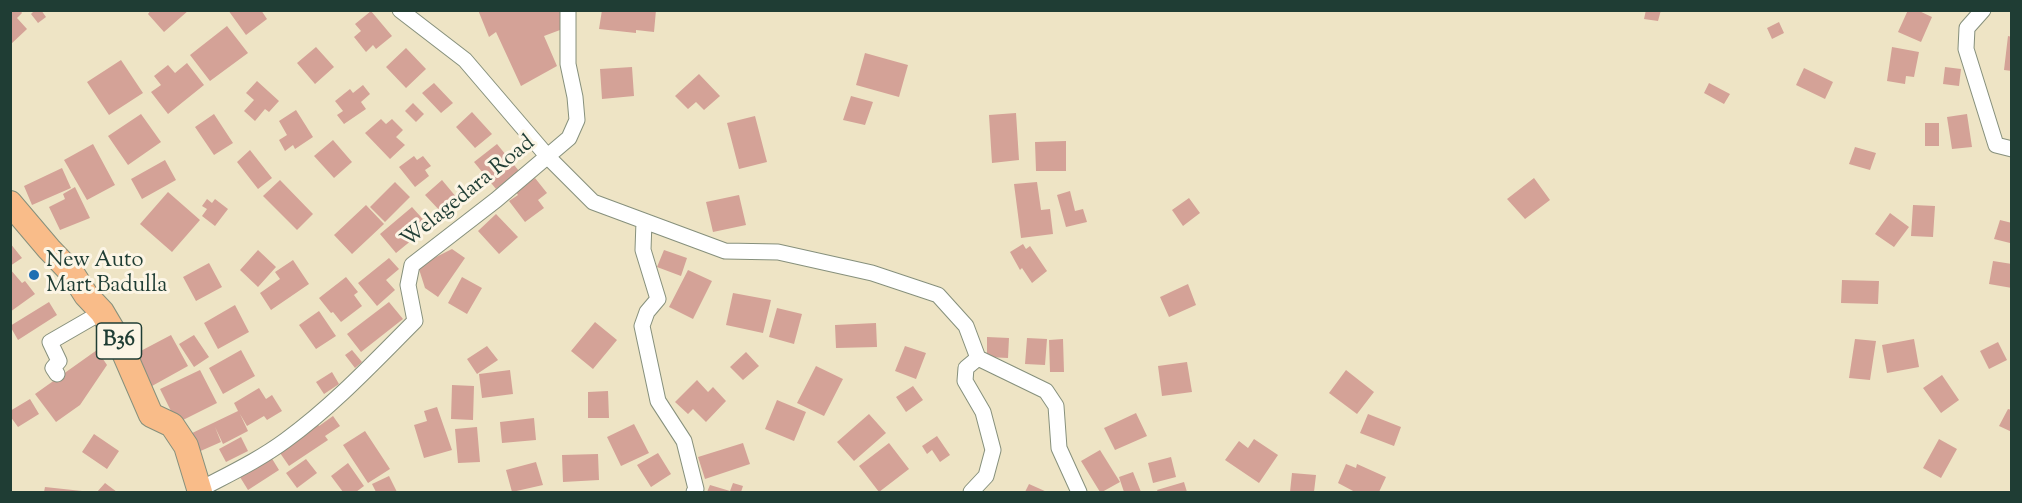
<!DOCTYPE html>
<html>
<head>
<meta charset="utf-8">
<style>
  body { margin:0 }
  #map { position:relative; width:2022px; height:503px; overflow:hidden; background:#eee4c5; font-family:"Sorts Mill Goudy",serif }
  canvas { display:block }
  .frame { position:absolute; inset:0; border:12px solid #1f3d34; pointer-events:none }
</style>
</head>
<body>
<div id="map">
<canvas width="2022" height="503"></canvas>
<div class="frame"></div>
</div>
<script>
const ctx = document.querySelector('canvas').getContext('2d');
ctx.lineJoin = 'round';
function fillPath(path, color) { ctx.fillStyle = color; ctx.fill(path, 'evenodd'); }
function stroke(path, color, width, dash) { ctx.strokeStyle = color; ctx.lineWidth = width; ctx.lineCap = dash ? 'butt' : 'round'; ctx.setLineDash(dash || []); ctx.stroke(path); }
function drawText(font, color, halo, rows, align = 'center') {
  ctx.font = font + ' "Sorts Mill Goudy",serif'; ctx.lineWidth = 6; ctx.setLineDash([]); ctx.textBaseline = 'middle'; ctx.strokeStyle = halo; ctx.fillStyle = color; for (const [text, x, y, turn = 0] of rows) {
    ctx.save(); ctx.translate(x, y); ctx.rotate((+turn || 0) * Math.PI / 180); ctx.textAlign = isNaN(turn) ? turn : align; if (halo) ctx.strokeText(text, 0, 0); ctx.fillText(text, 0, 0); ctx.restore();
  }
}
fillPath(new Path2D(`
  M 10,10 L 20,10 L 22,13 L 17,18 L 27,29 L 10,45 Z
  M 35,10 L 41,10 L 46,17 L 38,23 L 31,14 Z
  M 151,10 L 189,10 L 164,32 L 148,14 Z
  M 228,10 L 261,10 L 267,19 L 246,35 Z
  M 478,10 L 563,10 L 560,30 L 544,36 L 557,66 L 521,86 L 496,32 L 489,37 Z
  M 602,10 L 656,10 L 654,32 L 636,30 L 636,33 L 599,29 Z
  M 1646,10 L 1661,10 L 1658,21 L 1644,19 Z
  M 1908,10 L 1917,10 L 1932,17 L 1921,42 L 1898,32 Z
  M 371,11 L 392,36 L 376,49 L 373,45 L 366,52 L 354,37 L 361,31 L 355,24 Z
  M 1779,22 L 1784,33 L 1772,39 L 1767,28 Z
  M 227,26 L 248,53 L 210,81 L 190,55 Z
  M 2008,36 L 2012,37 L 2012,71 L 2004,70 Z
  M 316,47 L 334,67 L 315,84 L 297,63 Z
  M 1892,47 L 1919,52 L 1914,77 L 1906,76 L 1905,84 L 1887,81 Z
  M 406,48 L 426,69 L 406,88 L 386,67 Z
  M 865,53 L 908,65 L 899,97 L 856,85 Z
  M 121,60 L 143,93 L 109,115 L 87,82 Z
  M 187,63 L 204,85 L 168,114 L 151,92 L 161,85 L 154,76 L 168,65 L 175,73 Z
  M 632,67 L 634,96 L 602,99 L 600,69 Z
  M 1945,67 L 1961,69 L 1959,86 L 1943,84 Z
  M 1804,68 L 1833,82 L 1825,99 L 1796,85 Z
  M 699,74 L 720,96 L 704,110 L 696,102 L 688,109 L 675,96 Z
  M 257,81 L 279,101 L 269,112 L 265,109 L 255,121 L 244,111 L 254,100 L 246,93 Z
  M 434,83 L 453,103 L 441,113 L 422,93 Z
  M 1709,83 L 1730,94 L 1724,104 L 1704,93 Z
  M 363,85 L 370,94 L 361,102 L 366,109 L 344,124 L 337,115 L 343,111 L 335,101 L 350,89 L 353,93 Z
  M 851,96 L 873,102 L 865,125 L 843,120 Z
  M 413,103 L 424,114 L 416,122 L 405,111 Z
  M 296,110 L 313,137 L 295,149 L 293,145 L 285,151 L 279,140 L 287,135 L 279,121 Z
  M 472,112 L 492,134 L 475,148 L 456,127 Z
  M 1016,113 L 1019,160 L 992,163 L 989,115 Z
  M 141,114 L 161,142 L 128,165 L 108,136 Z
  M 214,114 L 233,143 L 214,155 L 195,127 Z
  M 1967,114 L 1972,147 L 1952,149 L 1947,117 Z
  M 755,116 L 767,162 L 739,169 L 727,123 Z
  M 381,119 L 386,124 L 392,119 L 403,130 L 396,137 L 405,145 L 390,159 L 365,133 Z
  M 1925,123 L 1939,123 L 1939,146 L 1925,146 Z
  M 333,140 L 352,162 L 334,178 L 314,156 Z
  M 1066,141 L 1066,171 L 1036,171 L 1035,142 Z
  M 93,144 L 115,185 L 87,200 L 64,160 Z
  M 497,144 L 519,171 L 496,189 L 474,162 Z
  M 1855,147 L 1876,153 L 1870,170 L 1849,164 Z
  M 250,150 L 272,178 L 258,189 L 237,162 Z
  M 414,156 L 417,160 L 423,156 L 431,166 L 425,170 L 429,176 L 415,187 L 399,167 Z
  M 165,160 L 176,180 L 142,199 L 131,179 Z
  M 62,168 L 71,188 L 32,205 L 24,186 Z
  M 535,178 L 547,193 L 538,200 L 544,208 L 525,222 L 509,201 L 518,195 L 516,192 Z
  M 1534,178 L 1550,200 L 1525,219 L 1507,199 Z
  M 280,180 L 313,214 L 297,230 L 263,196 Z
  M 442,180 L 457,198 L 441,212 L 425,195 Z
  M 395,182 L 410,197 L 385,222 L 370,207 Z
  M 1037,182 L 1041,210 L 1050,209 L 1053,234 L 1021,238 L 1014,184 Z
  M 75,187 L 90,218 L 60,230 L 49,207 L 65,199 L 63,194 Z
  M 1070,191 L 1075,211 L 1083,209 L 1087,222 L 1066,227 L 1057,195 Z
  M 168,192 L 200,220 L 172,252 L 140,224 Z
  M 739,195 L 746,225 L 713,232 L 706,202 Z
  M 1189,198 L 1200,213 L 1183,226 L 1172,210 Z
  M 207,199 L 212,203 L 215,199 L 228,209 L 215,226 L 202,216 L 207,209 L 202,206 Z
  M 366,205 L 384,224 L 352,254 L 334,235 Z
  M 1913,205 L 1935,206 L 1933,237 L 1911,236 Z
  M 412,207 L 429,226 L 396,253 L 380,234 Z
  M 1890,213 L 1909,227 L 1894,247 L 1875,234 Z
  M 496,214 L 518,237 L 499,254 L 478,231 Z
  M 2000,220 L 2012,223 L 2010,243 L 1994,239 Z
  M 10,243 L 22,258 L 10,266 Z
  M 1023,244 L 1026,249 L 1030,246 L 1047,271 L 1032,283 L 1022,268 L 1020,270 L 1010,252 Z
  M 452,249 L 465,258 L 438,297 L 425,288 L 418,266 Z
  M 258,250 L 276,267 L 258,287 L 240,270 Z
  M 664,250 L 687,258 L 681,276 L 657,267 Z
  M 389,258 L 399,269 L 386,280 L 395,290 L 377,306 L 358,283 Z
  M 293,260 L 309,284 L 271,310 L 260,293 L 280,279 L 275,272 Z
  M 1993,261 L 2012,264 L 2012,288 L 1989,284 Z
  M 209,263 L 222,287 L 196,301 L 183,277 Z
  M 10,269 L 22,283 L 25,281 L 35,294 L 10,312 Z
  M 688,270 L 712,281 L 693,319 L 669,307 Z
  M 346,277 L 358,292 L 354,295 L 362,306 L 341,322 L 333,312 L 331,313 L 319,298 Z
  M 462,277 L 482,288 L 467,314 L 448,303 Z
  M 1842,280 L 1879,281 L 1878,304 L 1841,303 Z
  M 1188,284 L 1196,305 L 1169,317 L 1160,297 Z
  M 733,293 L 771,300 L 763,333 L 726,325 Z
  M 49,302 L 57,315 L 18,340 L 10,326 Z
  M 389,302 L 403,319 L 361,352 L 347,334 Z
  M 235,305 L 249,332 L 218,349 L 204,323 Z
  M 777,308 L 802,314 L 794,344 L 769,337 Z
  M 319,311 L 336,336 L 316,349 L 299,325 Z
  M 595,322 L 617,340 L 593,369 L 571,351 Z
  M 876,323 L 877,347 L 836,348 L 835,325 Z
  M 171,335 L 188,366 L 152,386 L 135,354 Z
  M 194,335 L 209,357 L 194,367 L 179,344 Z
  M 987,337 L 1009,338 L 1008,358 L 987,357 Z
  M 1027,338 L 1047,339 L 1045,365 L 1025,364 Z
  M 1063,339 L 1064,372 L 1050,372 L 1049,340 Z
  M 1855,339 L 1876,341 L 1870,380 L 1849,378 Z
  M 1914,339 L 1919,367 L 1887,373 L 1882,345 Z
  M 1998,342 L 2007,360 L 1989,369 L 1980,351 Z
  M 487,346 L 498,360 L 477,374 L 467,359 Z
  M 905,346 L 926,353 L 916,379 L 895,371 Z
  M 97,350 L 107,365 L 80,405 L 56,422 L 35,394 Z
  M 241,350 L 255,376 L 223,394 L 209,368 Z
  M 352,350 L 362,362 L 355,368 L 345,355 Z
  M 746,352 L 759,366 L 743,380 L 730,367 Z
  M 1187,362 L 1192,392 L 1162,396 L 1158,366 Z
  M 816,366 L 843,379 L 824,416 L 797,403 Z
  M 200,370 L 217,403 L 177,423 L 160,389 Z
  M 510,370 L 513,394 L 482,398 L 479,374 Z
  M 1346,370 L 1374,392 L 1357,414 L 1329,393 Z
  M 332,372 L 339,384 L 324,394 L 316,382 Z
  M 1942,375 L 1959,400 L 1941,413 L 1923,388 Z
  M 697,380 L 708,392 L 713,387 L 726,401 L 706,422 L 693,409 L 688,414 L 675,402 Z
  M 452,385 L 474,386 L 473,420 L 451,419 Z
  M 913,386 L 923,400 L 906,412 L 896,397 Z
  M 259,388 L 266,399 L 272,395 L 282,411 L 267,420 L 264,416 L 247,426 L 240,414 L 248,431 L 223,444 L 215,427 L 221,442 L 196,453 L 188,435 L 238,411 L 234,403 Z
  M 608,391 L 609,418 L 588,418 L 588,392 Z
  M 30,399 L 39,414 L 18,427 L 10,416 L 10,411 Z
  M 777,400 L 806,412 L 794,441 L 765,429 Z
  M 437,407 L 452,450 L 424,458 L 414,425 L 427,421 L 424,411 Z
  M 2008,409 L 2012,410 L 2012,432 L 1999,426 Z
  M 1136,413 L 1147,436 L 1115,450 L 1104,428 Z
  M 869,414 L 886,433 L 854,461 L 837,442 Z
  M 1368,414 L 1401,427 L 1394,446 L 1360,433 Z
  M 333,416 L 340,426 L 325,436 L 328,440 L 289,466 L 278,450 L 317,423 L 319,426 Z
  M 534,418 L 536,440 L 502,443 L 500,422 Z
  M 634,424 L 649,453 L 621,466 L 607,437 Z
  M 477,427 L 480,462 L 458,463 L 455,429 Z
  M 365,431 L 390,469 L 368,483 L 343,445 Z
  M 94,434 L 119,451 L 107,469 L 82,452 Z
  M 937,436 L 950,455 L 940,462 L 932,450 L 927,454 L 922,446 Z
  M 241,437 L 248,451 L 226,462 L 219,449 Z
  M 1254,439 L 1278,455 L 1259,483 L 1225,460 L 1239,441 L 1248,448 Z
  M 1939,439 L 1957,449 L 1941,478 L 1923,468 Z
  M 743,443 L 750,464 L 705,479 L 698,457 Z
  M 889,443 L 909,469 L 879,492 L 859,466 Z
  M 1100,450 L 1120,482 L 1102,492 L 1100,492 L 1081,461 Z
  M 658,453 L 671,474 L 651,487 L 637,465 Z
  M 598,454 L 599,480 L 563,482 L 562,455 Z
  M 271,457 L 279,470 L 248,490 L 240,477 Z
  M 1171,457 L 1176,477 L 1153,483 L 1148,463 Z
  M 306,459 L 317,473 L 297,488 L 286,473 Z
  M 536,462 L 543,485 L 512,492 L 506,470 Z
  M 348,463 L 364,486 L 356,492 L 343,492 L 331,476 Z
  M 1346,464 L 1356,468 L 1357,464 L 1386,477 L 1379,492 L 1355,492 L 1338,483 Z
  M 1133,472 L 1141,492 L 1124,492 L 1119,477 Z
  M 1292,473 L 1316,475 L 1314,492 L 1290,492 Z
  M 389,476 L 397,492 L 376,492 L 372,484 Z
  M 1184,482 L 1187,492 L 1158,492 L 1157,490 Z
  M 105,483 L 117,492 L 97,492 Z
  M 733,483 L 743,486 L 741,492 L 707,492 L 710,485 L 730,491 Z
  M 1029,484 L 1047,492 L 1025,492 Z
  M 45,487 L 82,491 L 81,492 L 44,492 Z`), '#d4a297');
const minor = new Path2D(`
  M 400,10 L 465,60 L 548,157 L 593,202 L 725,251 L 778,252 L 872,273 L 938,295 L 966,326 L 978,358
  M 1983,10 L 1967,28 L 1966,49 L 1996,145 L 2012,149
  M 644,221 L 643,250 L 658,299 L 647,312 L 642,326 L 658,401 L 684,441 L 696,489 L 694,492
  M 57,374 L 53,368 L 59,361 L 50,342 L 102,312
  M 199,490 C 229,474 259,460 286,440 C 334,405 374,362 415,321 L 408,285 L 412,265 L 496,200 L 569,138 L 577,120 L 575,97 L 568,64 L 568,10
  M 971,492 L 986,476 L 993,450 L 983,412 L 965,381 L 966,368 L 978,358 L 1046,391 L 1056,406 L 1059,448 L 1079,492`);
const primary = new Path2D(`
  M 10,203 L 49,249 L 72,273 L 86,295 L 102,312 L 118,339 L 151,415 L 172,425 L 186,446 L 200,492`);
stroke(minor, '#86907c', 17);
stroke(primary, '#86907c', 26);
stroke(minor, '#fff', 15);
stroke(primary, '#f9bc89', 24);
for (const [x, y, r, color] of [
  [34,275,6,"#1f6fb2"]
]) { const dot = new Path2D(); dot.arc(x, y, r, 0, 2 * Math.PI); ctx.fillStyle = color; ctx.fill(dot); stroke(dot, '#fcf5e5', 2); }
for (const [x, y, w] of [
  [119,341,45]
]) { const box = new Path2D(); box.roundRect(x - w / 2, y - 18, w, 36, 4.5); ctx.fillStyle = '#fcf5e5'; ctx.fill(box); stroke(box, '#1f3d34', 1.5); }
drawText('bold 21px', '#1f3d34', null, [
  ["B36",119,341]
]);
drawText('22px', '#1f3d34', '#fcf5e5', [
  ["Welagedara Road",469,193,-39]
]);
drawText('22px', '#1f3d34', '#fcf5e5', [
  ["New Auto",46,262],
  ["Mart Badulla",46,287]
], 'left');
</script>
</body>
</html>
